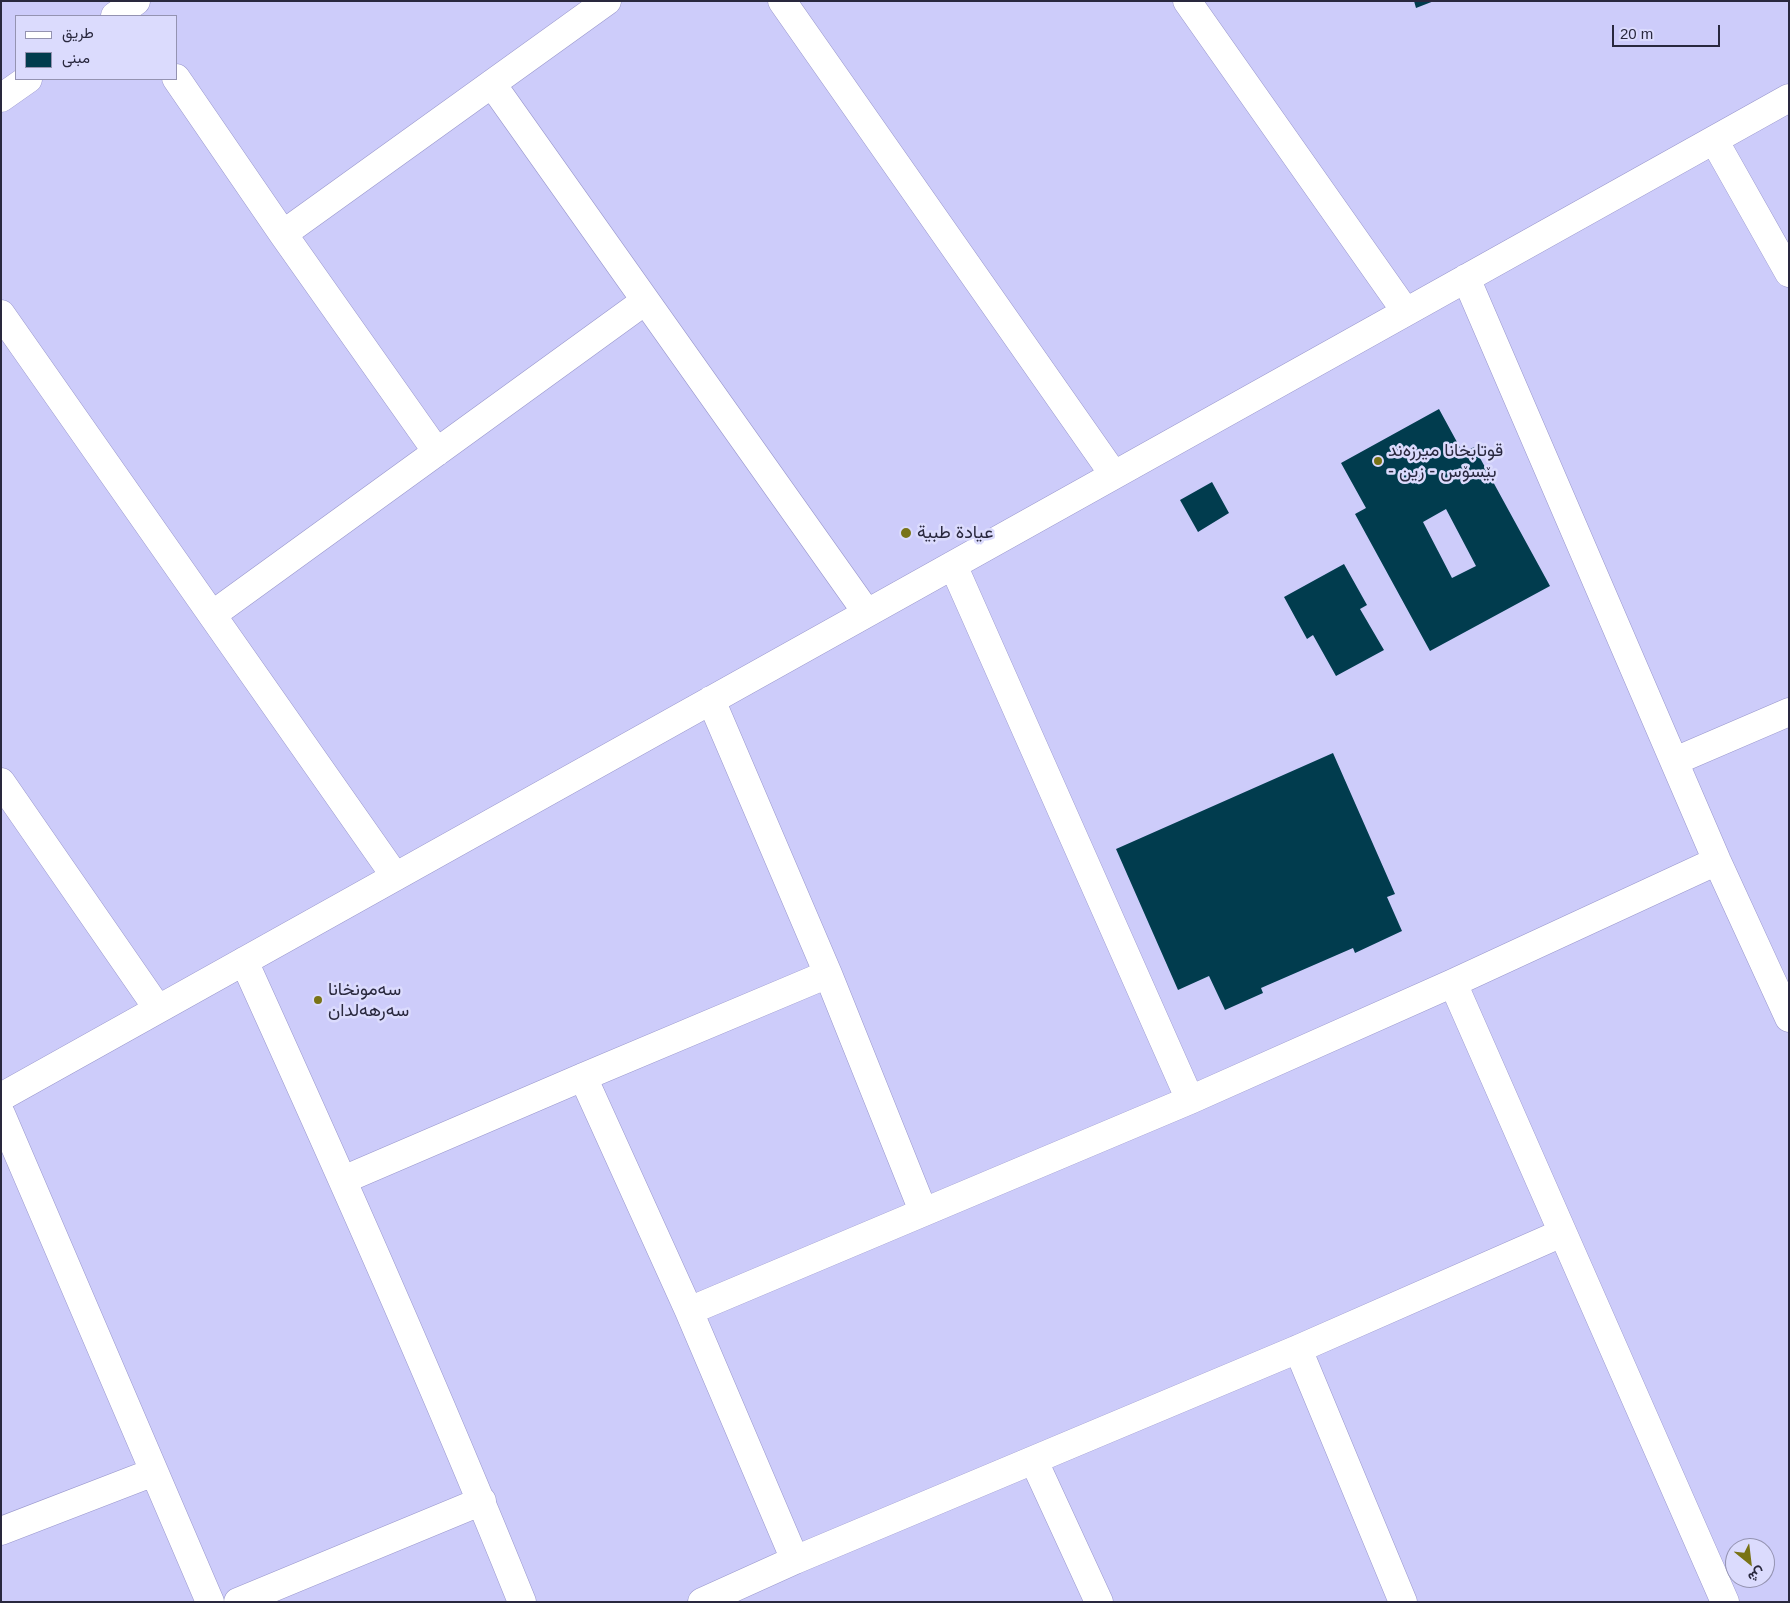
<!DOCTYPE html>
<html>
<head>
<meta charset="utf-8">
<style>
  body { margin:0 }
  #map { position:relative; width:1790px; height:1603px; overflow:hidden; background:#cdccfa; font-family:Arial,Vazirmatn,sans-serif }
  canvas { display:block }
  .frame { position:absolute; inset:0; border:2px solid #29283e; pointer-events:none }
  .legend { position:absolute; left:15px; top:15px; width:162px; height:65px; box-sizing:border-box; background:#dbdbfd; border:1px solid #9493b1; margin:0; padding:6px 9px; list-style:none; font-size:15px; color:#29283e }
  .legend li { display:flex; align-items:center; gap:10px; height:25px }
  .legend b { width:25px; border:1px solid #9493b1 }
  .north { position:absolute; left:1725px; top:1538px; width:50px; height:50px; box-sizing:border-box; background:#dbdbfd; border:1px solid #9493b1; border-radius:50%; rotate:151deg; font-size:14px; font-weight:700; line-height:20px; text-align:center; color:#29283e }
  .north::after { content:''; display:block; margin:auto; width:18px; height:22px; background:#797316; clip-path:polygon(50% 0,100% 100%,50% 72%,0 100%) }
  .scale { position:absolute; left:1612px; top:25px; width:108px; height:22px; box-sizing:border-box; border:2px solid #29283e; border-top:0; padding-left:6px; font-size:15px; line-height:18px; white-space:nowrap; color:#29283e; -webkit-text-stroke:4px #dbdbfd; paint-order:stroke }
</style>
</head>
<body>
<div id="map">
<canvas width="1790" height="1603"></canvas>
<div class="frame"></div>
<ul class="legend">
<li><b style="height:6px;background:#fff"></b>طريق</li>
<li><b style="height:14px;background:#013c4e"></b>مبنى</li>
</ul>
<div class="north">ش</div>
<div class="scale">20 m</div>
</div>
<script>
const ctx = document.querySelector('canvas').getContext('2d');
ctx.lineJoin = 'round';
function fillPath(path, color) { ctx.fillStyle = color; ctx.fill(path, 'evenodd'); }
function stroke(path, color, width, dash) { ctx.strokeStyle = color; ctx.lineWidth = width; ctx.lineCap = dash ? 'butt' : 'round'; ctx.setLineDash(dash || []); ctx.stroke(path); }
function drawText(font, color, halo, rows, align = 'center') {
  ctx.font = font + ' Arial,Vazirmatn,sans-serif'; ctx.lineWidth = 5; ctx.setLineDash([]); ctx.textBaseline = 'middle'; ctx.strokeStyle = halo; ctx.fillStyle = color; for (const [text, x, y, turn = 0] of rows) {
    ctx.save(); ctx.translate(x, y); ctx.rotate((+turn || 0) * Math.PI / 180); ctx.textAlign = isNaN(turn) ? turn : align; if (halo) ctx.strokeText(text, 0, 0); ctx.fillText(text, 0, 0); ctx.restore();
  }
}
fillPath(new Path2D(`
  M 1414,1 L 1434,1 L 1416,8 Z
  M 1439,409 L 1463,453 L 1474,447 L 1550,586 L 1430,651 L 1355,514 L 1366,508 L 1341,463 ZM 1446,509 L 1476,566 L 1452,578 L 1423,522 Z
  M 1212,482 L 1229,513 L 1198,532 L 1180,500 Z
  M 1344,564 L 1367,605 L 1360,609 L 1384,650 L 1336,676 L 1313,635 L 1307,639 L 1284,597 Z
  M 1333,753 L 1395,894 L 1387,897 L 1402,931 L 1355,953 L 1353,948 L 1261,988 L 1263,993 L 1225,1010 L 1209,976 L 1178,990 L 1116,849 Z`), '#013c4e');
const minor = new Path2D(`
  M 782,1 L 1114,475
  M 1187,1 L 1406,312
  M 115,16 L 136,1
  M 176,78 L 283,234 L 437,452
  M 492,84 L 867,613
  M 1,98 L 28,79
  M 1714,140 L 1789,273
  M 283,234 L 607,1
  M 1466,278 L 1717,861 L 1789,1018
  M 1,314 L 395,876
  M 953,565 L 1190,1100
  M 212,615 L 645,301
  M 711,700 L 828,974 L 923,1211
  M 1675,761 L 1789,712
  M 1,782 L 158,1009
  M 244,961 C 340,1173 435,1386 522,1602
  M 1453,983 L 1725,1602
  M 583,1077 L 689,1311 L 795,1560
  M 1,1097 L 1789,98
  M 1,1114 L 210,1602
  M 343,1180 L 583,1077 L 828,974
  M 689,1311 L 1190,1100 L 1453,983 L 1717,861
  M 1298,1349 L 1403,1602
  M 1034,1461 L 1099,1602
  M 1,1531 L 154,1472
  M 238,1602 L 482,1501
  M 702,1602 L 795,1560 L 1298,1349 L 1562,1233`);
stroke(minor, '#9896cc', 29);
stroke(minor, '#fff', 28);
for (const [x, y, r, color] of [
  [1378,461,5,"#797316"],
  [906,533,6,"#797316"],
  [318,1000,5,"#797316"]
]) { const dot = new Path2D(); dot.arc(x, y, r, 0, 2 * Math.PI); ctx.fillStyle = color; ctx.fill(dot); stroke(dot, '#dbdbfd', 2); }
drawText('18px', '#29283e', '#dbdbfd', [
  ["قوتابخانا میرزەند",1388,451],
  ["- بێسۆس - زین",1388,472],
  ["عيادة طبية",917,533],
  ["سەمونخانا",328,990],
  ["سەرهەلدان",328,1011]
], 'left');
</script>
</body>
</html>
